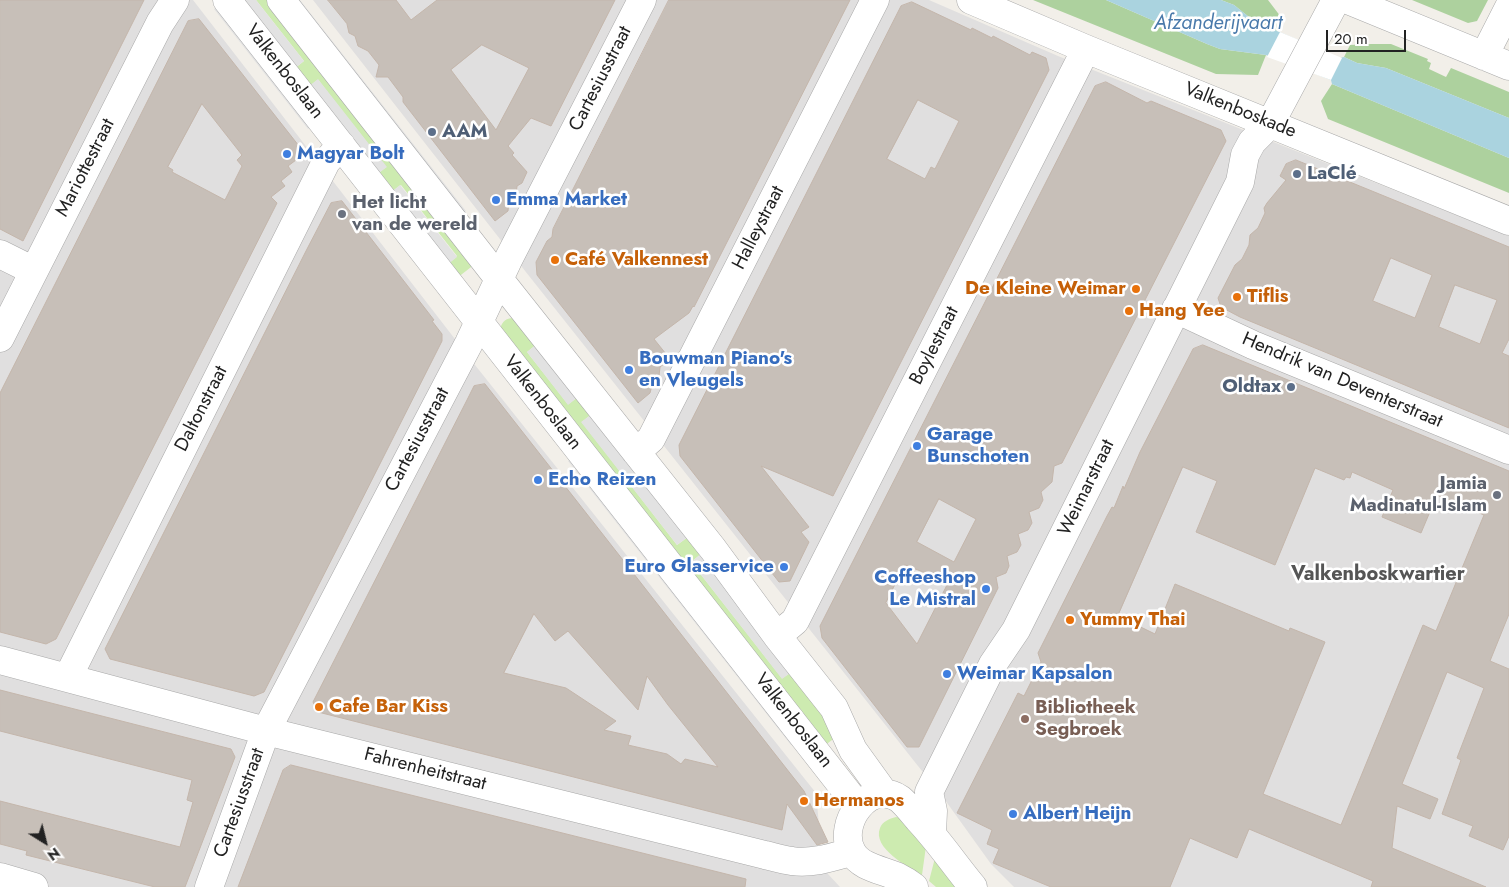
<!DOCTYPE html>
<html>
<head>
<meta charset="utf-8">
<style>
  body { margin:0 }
  #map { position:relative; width:1509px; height:887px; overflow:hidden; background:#f2efe9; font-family:Jost,sans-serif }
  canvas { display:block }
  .north { position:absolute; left:20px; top:817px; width:50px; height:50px; -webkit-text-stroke:4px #fff; paint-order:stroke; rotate:144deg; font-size:14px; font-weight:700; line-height:20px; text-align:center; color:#222 }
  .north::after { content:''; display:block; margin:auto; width:18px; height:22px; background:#222; clip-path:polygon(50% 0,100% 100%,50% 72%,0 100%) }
  .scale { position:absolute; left:1326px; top:30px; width:80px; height:22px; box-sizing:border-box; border:2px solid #222; border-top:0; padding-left:6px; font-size:15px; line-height:18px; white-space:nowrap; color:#222; -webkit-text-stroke:4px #fff; paint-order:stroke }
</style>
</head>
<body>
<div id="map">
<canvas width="1509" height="887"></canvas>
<div class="north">N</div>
<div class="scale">20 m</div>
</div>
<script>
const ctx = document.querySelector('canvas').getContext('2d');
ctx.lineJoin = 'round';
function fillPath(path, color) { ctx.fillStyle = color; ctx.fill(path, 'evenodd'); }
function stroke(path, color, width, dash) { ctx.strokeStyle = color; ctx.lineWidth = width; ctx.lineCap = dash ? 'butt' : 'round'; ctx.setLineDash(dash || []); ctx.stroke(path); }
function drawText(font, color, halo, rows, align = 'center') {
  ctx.font = font + ' Jost,sans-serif'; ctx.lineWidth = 5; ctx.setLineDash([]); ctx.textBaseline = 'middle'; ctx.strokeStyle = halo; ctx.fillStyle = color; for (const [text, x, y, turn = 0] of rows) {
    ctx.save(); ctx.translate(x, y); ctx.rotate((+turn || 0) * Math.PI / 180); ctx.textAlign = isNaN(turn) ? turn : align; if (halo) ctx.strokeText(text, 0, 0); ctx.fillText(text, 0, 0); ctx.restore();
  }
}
fillPath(new Path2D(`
  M 0,0 L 193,0 L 475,365 L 816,793 L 819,825 L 817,851 L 828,874 L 840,887 L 0,887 Z
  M 313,0 L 929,0 L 1058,56 L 1509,236 L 1509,887 L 1014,887 L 991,864 L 945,800 L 514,257 Z`), '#e0dfdf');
fillPath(new Path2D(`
  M 256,0 L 268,0 L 475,264 L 457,278 L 447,265 L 457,256 L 401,185 L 390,193 L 376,175 L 386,167 L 318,80 L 308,87 L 294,69 L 304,61 Z
  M 512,318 L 537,344 L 527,352 L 568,404 L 578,397 L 592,414 L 582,422 L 677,545 L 688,537 L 701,554 L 691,562 L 782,678 L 793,671 L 822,708 L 836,737 L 824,746 L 500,331 C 501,323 504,319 512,318 Z
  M 896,817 L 901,818 L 926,846 L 922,875 C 908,867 872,848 880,828 C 883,821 889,819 896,817 Z
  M 935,858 L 958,887 L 936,887 L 929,881 Z`), '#cdebb0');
fillPath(new Path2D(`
  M 1033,0 L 1106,0 L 1207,44 L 1220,49 L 1266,55 L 1258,75 L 1216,74 Z
  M 1221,0 L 1268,0 L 1284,21 L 1278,32 L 1254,21 L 1234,5 Z
  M 1412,0 L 1488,0 L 1477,21 L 1468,23 Z
  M 1371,44 L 1391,44 L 1428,59 L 1427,61 L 1431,63 L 1429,69 L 1446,77 L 1451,68 L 1509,92 L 1509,118 L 1386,68 L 1357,63 L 1344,57 L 1350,45 Z
  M 1332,84 L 1509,158 L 1509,193 L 1328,119 L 1321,101 Z`), '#add19e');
fillPath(new Path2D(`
  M 239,0 L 256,0 L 304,61 L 294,69 Z
  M 291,0 L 300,0 L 466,211 L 460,216 Z
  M 220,5 L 314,124 L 308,129 L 214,9 Z
  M 318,79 L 387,167 L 376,175 L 308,87 Z
  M 400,185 L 457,257 L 447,265 L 390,193 Z
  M 537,344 L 578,397 L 568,405 L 527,352 Z
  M 592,414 L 688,537 L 677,545 L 581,422 Z
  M 574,456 L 796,740 L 791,745 L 568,461 Z
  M 701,554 L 793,671 L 782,679 L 691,562 Z`), '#e2e2e2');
fillPath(new Path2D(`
  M 1106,0 L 1221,0 L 1234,5 L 1254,21 L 1340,58 L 1344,57 L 1357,63 L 1386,68 L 1509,118 L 1509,158 L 1332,84 L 1331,80 L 1266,55 L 1220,49 L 1207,44 Z`), '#aad3df');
fillPath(new Path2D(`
  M 1280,32 L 1342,58 L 1331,80 L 1267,57 Z`), '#fff');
const building = new Path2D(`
  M 0,0 L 144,0 L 23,241 L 0,229 Z
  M 328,0 L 396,0 L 411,20 L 437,0 L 615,0 L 551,126 L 531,118 L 508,146 L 514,153 L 512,155 L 527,172 L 522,183 L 517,186 L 516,195 L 509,200 L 508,211 L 495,221 L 403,102 L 403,97 L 388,77 L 376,77 L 379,65 L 368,51 L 358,46 L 355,36 L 349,33 L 347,24 ZM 482,45 L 529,68 L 496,130 L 451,70 Z
  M 669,0 L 850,0 L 694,307 L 693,306 L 689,313 L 654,339 L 670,359 L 660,367 L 659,376 L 653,381 L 650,393 L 638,403 L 537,275 L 536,262 L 547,241 L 552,237 L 553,229 Z
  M 912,2 L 971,30 L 972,28 L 992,38 L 993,36 L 1030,55 L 1032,52 L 1046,58 L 1049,70 L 833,496 L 761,466 L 809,527 L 801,532 L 809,542 L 790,581 L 779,582 L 680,456 L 679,445 L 901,6 ZM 918,100 L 959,121 L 935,169 L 931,167 L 925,179 L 887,159 Z
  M 199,19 L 299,146 L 300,157 L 288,166 L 292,172 L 281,181 L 285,186 L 271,197 L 277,203 L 56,639 L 46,644 L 0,632 L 0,393 L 188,21 ZM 202,104 L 242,155 L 237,160 L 242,166 L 225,200 L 172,172 L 173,170 L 168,167 Z
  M 1106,82 L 1147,103 L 1151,101 L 1221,130 L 1226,141 L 1062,463 L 1054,466 L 1052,482 L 1041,492 L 1043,500 L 1039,508 L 1029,512 L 1032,523 L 1028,530 L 1018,534 L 1021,545 L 1017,552 L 1007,556 L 1009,566 L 1006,573 L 996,577 L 998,588 L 919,747 L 907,747 L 822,638 L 820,626 L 1095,86 ZM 939,499 L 976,519 L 954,562 L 917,542 ZM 905,565 L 944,580 L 942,584 L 947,585 L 917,644 L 886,603 Z
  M 1296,160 L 1509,247 L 1509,339 L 1502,353 L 1509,356 L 1509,428 L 1240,317 L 1221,307 L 1218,298 L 1235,265 L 1242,259 L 1249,245 L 1250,235 L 1258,228 L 1265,213 L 1264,208 L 1267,203 L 1286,180 L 1280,176 L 1286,164 ZM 1391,258 L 1432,275 L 1415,318 L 1373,301 ZM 1455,285 L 1497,300 L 1480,344 L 1439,327 Z
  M 342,201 L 434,320 L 432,321 L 442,334 L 442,341 L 342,539 L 264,692 L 254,696 L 110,659 L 105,649 L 306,251 L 331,203 Z
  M 1203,345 L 1509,471 L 1509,614 L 1490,661 L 1509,669 L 1509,836 L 1503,850 L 1469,836 L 1473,826 L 1442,814 L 1461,760 L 1457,758 L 1484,688 L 1447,672 L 1402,784 L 1438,799 L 1430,819 L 1397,806 L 1392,848 L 1486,887 L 1371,887 L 1373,881 L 1249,829 L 1237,858 L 1190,838 L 1170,887 L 1051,887 L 993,863 L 999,849 L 987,844 L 992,830 L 957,813 L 1018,693 L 1024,696 L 1041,662 L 1038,653 L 1107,516 L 1112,507 L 1114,508 L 1123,486 L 1124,489 L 1140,452 L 1193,349 ZM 1183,467 L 1217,481 L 1196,532 L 1275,565 L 1315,468 L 1344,480 L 1346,477 L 1350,478 L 1352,472 L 1393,490 L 1382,517 L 1421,533 L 1437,495 L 1484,515 L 1436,631 L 1423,625 L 1341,825 L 1263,794 L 1325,642 L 1290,628 L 1289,631 L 1175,584 L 1155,634 L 1118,616 Z
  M 485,384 L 804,791 L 828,842 L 817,845 L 787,804 L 782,830 L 318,712 L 313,702 L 467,400 L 474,386 ZM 534,614 L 555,641 L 568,631 L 638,710 L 647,676 L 668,705 L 718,767 L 685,759 L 681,764 L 667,754 L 628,745 L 631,736 L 604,730 L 616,721 L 566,688 L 504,673 Z
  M 0,690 L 231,749 L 235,757 L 185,887 L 155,887 L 26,855 L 27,851 L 0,844 L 0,801 L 180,847 L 193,802 L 187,800 L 192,780 L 0,731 Z
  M 291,765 L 746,879 L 745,887 L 238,887 L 283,770 Z`);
fillPath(building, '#c7bfb8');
stroke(building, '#c4b6ab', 1);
const minor = new Path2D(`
  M 227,0 L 858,806
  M 281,0 L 499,279 L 713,549 L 777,636 L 834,708 L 853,750 L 884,793
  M 971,0 L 1086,49 L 1509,221
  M 1348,0 L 1509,66
  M 1484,56 L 1509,7
  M 0,254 L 34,271
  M 1176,309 L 1253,345 L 1509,450
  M 0,338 L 160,23 L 175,0
  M 636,452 L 651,439 L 875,0
  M 777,636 L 795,621 L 1086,49
  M 0,660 L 266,731 L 765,855 C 774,857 783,860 792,861 C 812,864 833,857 851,852
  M 68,677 L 326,162 L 341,145
  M 932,834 L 933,811 L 929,792 L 993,664 L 1016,630 L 1240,182 L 1245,155 L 1252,142 L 1270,124 L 1336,0
  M 0,877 L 34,887
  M 209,887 L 266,731 L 469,343 L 509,258 L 642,0
  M 914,887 C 909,883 904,880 898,877 C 883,870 861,868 852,852 C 836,824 869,778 900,799 C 906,804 912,812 918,819 C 938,840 954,864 973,887`);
stroke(minor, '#a9a9a9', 29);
stroke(minor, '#fff', 28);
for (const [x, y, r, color] of [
  [432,132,5,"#5c6f8a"],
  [287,154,5,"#3f7fe0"],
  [1297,174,5,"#5c6f8a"],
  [496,200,5,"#3f7fe0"],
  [342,214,5,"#6b7280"],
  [555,260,5,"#e8710a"],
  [1136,289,5,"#e8710a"],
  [1237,297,5,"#e8710a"],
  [1129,311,5,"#e8710a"],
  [629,370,5,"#3f7fe0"],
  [1291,387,5,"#5c6f8a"],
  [917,446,5,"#3f7fe0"],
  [538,480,5,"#3f7fe0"],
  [1497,495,5,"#6b7280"],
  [784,567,5,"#3f7fe0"],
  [986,589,5,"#3f7fe0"],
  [1070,620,5,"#e8710a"],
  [947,674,5,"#3f7fe0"],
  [319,707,5,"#e8710a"],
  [1025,719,5,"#8d6e63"],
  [804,801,5,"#e8710a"],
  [1013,814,5,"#3f7fe0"]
]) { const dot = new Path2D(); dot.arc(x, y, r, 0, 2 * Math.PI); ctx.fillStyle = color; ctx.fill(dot); stroke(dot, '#fff', 2); }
drawText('19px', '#222', '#fff', [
  ["Valkenboslaan",284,72,52],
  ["Cartesiusstraat",601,79,-63],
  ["Valkenboskade",1240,111,22],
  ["Mariottestraat",86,168,-63],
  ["Halleystraat",759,228,-63],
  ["Boylestraat",935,346,-63],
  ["Hendrik van Deventerstraat",1342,381,23],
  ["Valkenboslaan",542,403,52],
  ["Daltonstraat",202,409,-63],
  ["Cartesiusstraat",418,440,-62],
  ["Weimarstraat",1087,488,-64],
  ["Valkenboslaan",793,721,52],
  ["Fahrenheitstraat",425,770,14],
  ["Cartesiusstraat",240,803,-70]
]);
drawText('bold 19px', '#4e5e75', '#fff', [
  ["AAM",442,132],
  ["LaClé",1307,174],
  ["Oldtax",1281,387,"right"]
], 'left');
drawText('bold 19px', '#366cbe', '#fff', [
  ["Magyar Bolt",297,154],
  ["Emma Market",506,200],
  ["Bouwman Piano's",639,359],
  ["en Vleugels",639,381],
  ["Garage",927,435],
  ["Bunschoten",927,457],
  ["Echo Reizen",548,480],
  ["Euro Glasservice",774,567,"right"],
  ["Coffeeshop",976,578,"right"],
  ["Le Mistral",976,600,"right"],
  ["Weimar Kapsalon",957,674],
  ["Albert Heijn",1023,814]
], 'left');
drawText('bold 19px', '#5b616d', '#fff', [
  ["Het licht",352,203],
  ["van de wereld",352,225],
  ["Jamia",1487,484,"right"],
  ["Madinatul-Islam",1487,506,"right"]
], 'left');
drawText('bold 19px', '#c56008', '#fff', [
  ["Café Valkennest",565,260],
  ["De Kleine Weimar",1126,289,"right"],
  ["Tiflis",1247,297],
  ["Hang Yee",1139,311],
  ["Yummy Thai",1080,620],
  ["Cafe Bar Kiss",329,707],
  ["Hermanos",814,801]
], 'left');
drawText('bold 19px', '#785e54', '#fff', [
  ["Bibliotheek",1035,708],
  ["Segbroek",1035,730]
], 'left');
drawText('italic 20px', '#4a7aab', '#fff', [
  ["Afzanderijvaart",1218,24]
]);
drawText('bold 20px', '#555', '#fff', [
  ["Valkenboskwartier",1378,575]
]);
</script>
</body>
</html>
